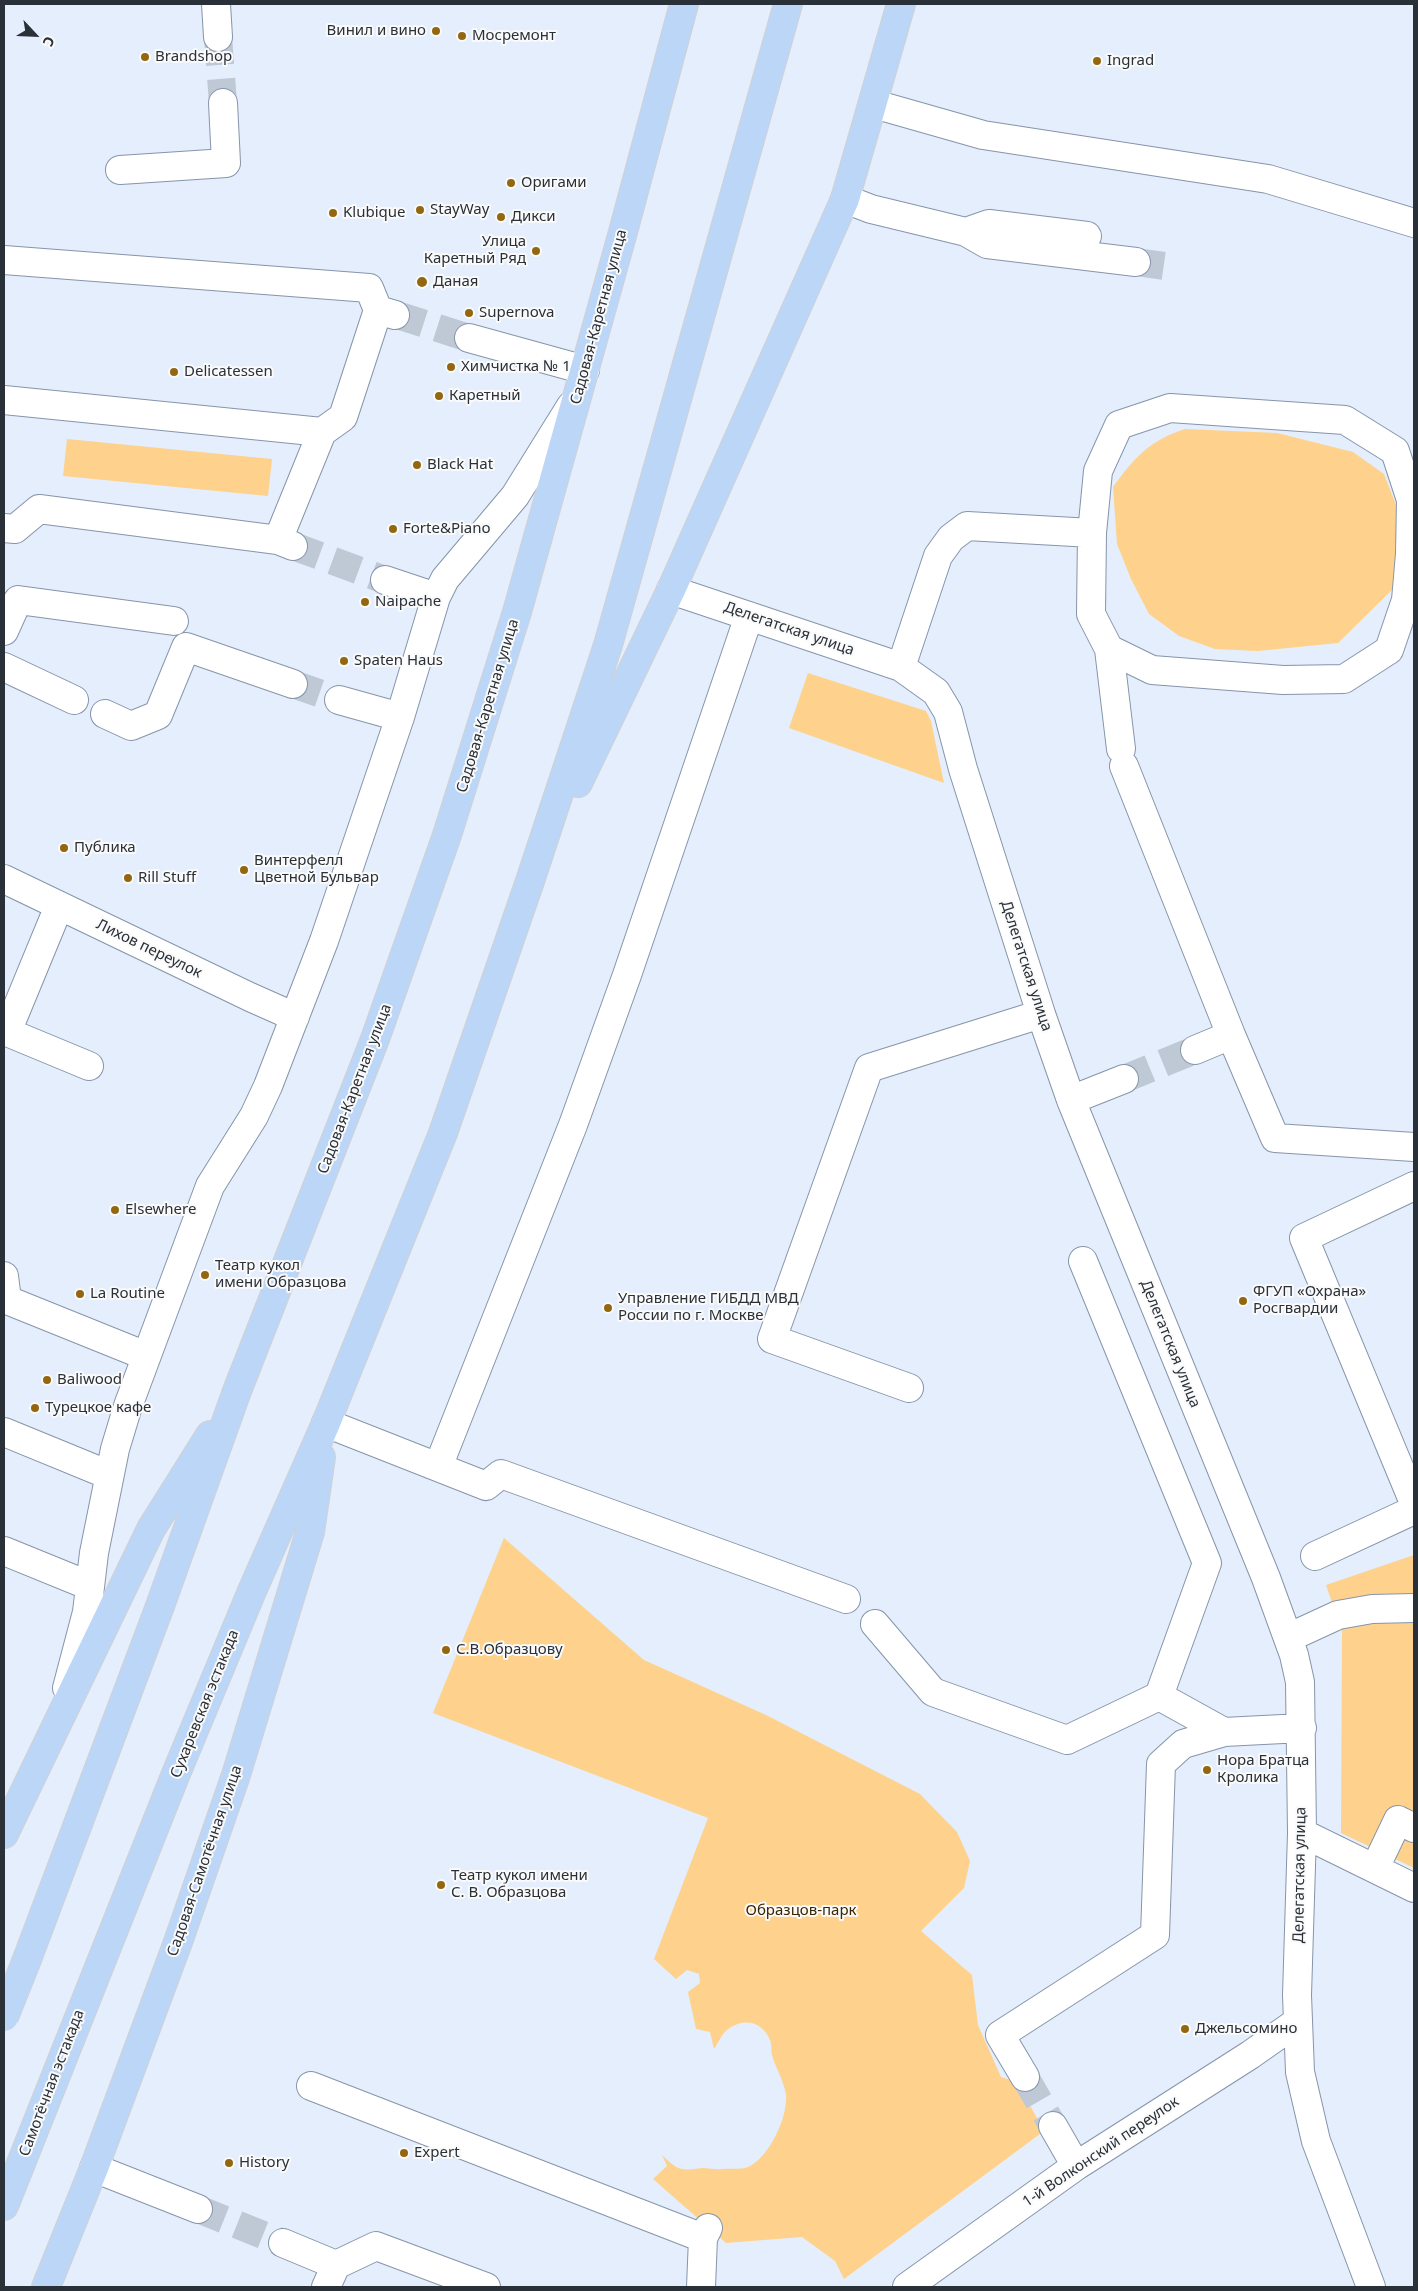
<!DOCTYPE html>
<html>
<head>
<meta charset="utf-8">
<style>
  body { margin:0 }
  #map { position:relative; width:1418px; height:2291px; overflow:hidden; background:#e4eefc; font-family:"Noto Sans",sans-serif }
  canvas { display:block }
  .frame { position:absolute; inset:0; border:5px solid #293038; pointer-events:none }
  .north { position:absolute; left:10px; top:10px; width:50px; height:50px; -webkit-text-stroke:4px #fafafa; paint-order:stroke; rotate:115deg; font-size:14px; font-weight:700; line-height:20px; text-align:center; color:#293038 }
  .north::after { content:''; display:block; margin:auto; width:18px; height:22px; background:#293038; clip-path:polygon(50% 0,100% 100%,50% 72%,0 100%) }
</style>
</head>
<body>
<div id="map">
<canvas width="1418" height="2291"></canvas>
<div class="frame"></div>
<div class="north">С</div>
</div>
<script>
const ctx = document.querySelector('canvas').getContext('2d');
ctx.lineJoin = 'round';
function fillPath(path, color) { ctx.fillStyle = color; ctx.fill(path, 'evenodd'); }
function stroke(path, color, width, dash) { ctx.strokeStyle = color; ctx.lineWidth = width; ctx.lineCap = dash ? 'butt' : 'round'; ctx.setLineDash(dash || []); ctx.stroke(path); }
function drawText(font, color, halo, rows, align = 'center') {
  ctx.font = font + ' "Noto Sans",sans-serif'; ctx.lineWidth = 4; ctx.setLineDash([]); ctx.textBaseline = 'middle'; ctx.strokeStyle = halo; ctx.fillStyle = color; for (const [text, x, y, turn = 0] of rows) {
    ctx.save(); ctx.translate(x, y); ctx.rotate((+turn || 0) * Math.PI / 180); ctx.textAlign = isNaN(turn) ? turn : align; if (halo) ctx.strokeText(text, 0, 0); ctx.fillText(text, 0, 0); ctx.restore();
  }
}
fillPath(new Path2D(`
  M 1185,429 L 1277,433 L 1353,452 L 1384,474 L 1398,510 L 1395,587 L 1338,643 L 1258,651 L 1215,649 L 1179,636 L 1149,614 L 1131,579 L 1117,544 L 1113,487 C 1134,458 1150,440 1185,429 Z
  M 67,439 L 272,459 L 268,496 L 63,476 Z
  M 808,673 L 926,711 L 931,721 L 944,783 L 789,728 Z
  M 504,1538 L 644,1660 L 766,1715 L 920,1794 L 957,1832 L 970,1861 L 964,1888 L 921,1931 L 972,1975 L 978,2025 L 1001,2077 L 1017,2082 L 1044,2131 L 844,2279 L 835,2261 L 802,2237 L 726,2243 L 653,2179 L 667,2166 L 662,2155 C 679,2171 680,2171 703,2168 C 709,2168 715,2170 722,2169 C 729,2168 741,2170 748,2167 C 769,2158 788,2117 786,2095 C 784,2081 776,2069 772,2055 C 771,2051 772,2045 770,2040 C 763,2021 742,2017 727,2030 C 722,2034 718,2043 714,2049 L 710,2032 L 696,2029 L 688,1992 L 700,1983 L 699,1974 L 687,1970 L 676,1979 L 654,1959 L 708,1818 L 433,1713 Z
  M 1414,1555 L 1414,1868 L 1341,1833 L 1342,1631 L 1326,1585 Z`), '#fed28c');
stroke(new Path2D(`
  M 218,37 L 223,103
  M 1136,262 L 1164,266
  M 397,315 L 469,338
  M 293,546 L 385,580
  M 293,684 L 339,700
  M 1124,1079 L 1195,1050
  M 1025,2077 L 1053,2126
  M 198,2209 L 283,2243`), '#bfc8d5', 28, [28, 14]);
const minor = new Path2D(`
  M 216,4 L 218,37
  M 874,104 L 983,135 L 1268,179 L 1414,223
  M 120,170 L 226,163 L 223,103
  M 845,199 L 871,209 L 966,232 L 989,224 L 1087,236
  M 966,232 L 987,244 L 1136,262
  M 4,260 L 369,288 L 378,310 L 395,315
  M 469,338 L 585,370
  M 4,400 L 322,432 L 343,417 L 378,310
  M 1170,408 L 1345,420 L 1395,451 L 1411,500 L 1410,554 L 1406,600 L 1389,650 L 1344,679 L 1283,680 L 1152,670 L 1109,649 L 1091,614 L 1092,533 L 1098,471 L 1119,425 Z
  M 4,528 L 15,529 L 39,509 L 278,540 L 293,546
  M 278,540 L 322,432
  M 385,580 L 436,597
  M 671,590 L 901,667 L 936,692 L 948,712 L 963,769 L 1041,1014 L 1071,1100 L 1266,1578 L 1294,1655 L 1300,1682 L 1302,1833 L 1297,1995 L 1300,2072 L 1316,2141 L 1371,2287
  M 4,631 L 18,600 L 174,621
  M 1109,649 L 1121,749
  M 4,667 L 74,700
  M 901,667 L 938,556 L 951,538 L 967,526 L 1092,533
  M 339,700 L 400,717
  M 105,714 L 131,726 L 158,715 L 186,647 L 293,684
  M 1124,766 L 1231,1035 L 1275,1138 L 1414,1147
  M 4,879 L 250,997 L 295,1017
  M 59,906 L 7,1032 L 89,1066
  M 1195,1050 L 1231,1035
  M 1071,1100 L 1124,1079
  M 1414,1186 L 1304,1238 L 1414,1503
  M 1083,1261 L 1207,1563 L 1159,1696 L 1224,1732
  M 4,1276 L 7,1300 L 146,1356
  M 909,1388 L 772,1339 L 869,1068 L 1041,1014
  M 326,1423 L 486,1486 L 501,1474 L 846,1599
  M 4,1432 L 109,1475
  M 438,1467 L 573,1125 L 627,975 L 749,616
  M 4,1551 L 90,1586
  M 1315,1556 L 1414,1510
  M 875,1624 L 933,1692 L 1067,1740 L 1159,1696
  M 1288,1638 L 1338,1615 L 1372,1609 L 1414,1608
  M 67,1688 L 87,1612 L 94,1553 L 115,1449 L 128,1406 L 210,1186 L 254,1116 L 268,1086 L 324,941 L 400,717 L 436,597 L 445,579 L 515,496 L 571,406
  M 1302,1833 L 1414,1888
  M 1375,1868 L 1398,1820 L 1414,1828
  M 1025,2077 L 1000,2035 L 1155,1935 L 1161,1764 L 1183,1744 L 1224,1732 L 1302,1728
  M 311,2086 L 703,2238
  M 1053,2126 L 1076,2166
  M 94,2168 L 198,2209
  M 283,2243 L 336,2265 L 376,2246 L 486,2287
  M 326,2287 L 336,2265
  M 701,2287 L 703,2238 L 708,2228
  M 907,2287 L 1076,2166 L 1250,2055 L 1297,2022`);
const major = new Path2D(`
  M 578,783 L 671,590 L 845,199 L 901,4
  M 4,1834 L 151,1529 L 210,1435
  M 26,1962 L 160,1606 L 237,1391 L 375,1039 L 447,835 L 517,612 L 623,232 L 684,4
  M 4,2206 L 175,1776 L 252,1591 L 326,1423 L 443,1133 L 530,881 L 608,645 L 788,4
  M 46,2287 L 94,2168 L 178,1942 L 236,1775 L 310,1532 L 321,1457`);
stroke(minor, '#8695aa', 30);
stroke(major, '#d0d1d3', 30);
stroke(minor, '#fff', 28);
stroke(major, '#bcd6f8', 28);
const majorBridge = new Path2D(`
  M 4,2017 L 26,1962`);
stroke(majorBridge, '#d0d1d3', 30, []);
stroke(majorBridge, '#bcd6f8', 28);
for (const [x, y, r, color] of [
  [436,31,5,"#926710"],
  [462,36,5,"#926710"],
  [145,57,5,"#926710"],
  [1097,61,5,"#926710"],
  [511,183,5,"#926710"],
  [420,210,5,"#926710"],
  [333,213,5,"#926710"],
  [501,217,5,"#926710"],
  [536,251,5,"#926710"],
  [422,282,6,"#926710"],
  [469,313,5,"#926710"],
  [451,367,5,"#926710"],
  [174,372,5,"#926710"],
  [439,396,5,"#926710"],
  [417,465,5,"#926710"],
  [393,529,5,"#926710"],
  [365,602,5,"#926710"],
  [344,661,5,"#926710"],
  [64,848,5,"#926710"],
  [244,870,5,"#926710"],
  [128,878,5,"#926710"],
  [115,1210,5,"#926710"],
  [205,1275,5,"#926710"],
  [80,1294,5,"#926710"],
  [1243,1301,5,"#926710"],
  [608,1308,5,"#926710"],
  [47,1380,5,"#926710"],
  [35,1408,5,"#926710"],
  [446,1650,5,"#926710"],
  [1207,1770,5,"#926710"],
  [441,1885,5,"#926710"],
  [1185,2029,5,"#926710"],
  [404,2153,5,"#926710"],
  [229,2163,5,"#926710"]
]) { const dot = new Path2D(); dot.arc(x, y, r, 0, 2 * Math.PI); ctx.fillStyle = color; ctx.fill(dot); stroke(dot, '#fafafa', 2); }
drawText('15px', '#293038', '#fafafa', [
  ["Винил и вино",426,31,"right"],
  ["Мосремонт",472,36],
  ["Brandshop",155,57],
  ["Ingrad",1107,61],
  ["Оригами",521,183],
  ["StayWay",430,210],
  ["Klubique",343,213],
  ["Дикси",511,217],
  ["Улица",526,242,"right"],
  ["Каретный Ряд",526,259,"right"],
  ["Даная",433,282],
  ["Supernova",479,313],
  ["Химчистка № 1",461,367],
  ["Delicatessen",184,372],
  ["Каретный",449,396],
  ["Black Hat",427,465],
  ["Forte&Piano",403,529],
  ["Naipache",375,602],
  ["Spaten Haus",354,661],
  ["Публика",74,848],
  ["Винтерфелл",254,861],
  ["Цветной Бульвар",254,878],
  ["Rill Stuff",138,878],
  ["Elsewhere",125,1210],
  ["Театр кукол",215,1266],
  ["имени Образцова",215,1283],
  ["ФГУП «Охрана»",1253,1292],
  ["Росгвардии",1253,1309],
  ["La Routine",90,1294],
  ["Управление ГИБДД МВД",618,1299],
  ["России по г. Москве",618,1316],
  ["Baliwood",57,1380],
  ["Турецкое кафе",45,1408],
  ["С.В.Образцову",456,1650],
  ["Нора Братца",1217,1761],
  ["Кролика",1217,1778],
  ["Театр кукол имени",451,1876],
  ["С. В. Образцова",451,1893],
  ["Джельсомино",1195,2029],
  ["Expert",414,2153],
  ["History",239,2163]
], 'left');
drawText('15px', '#293038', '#fafafa', [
  ["Садовая-Каретная улица",599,317,-75],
  ["Делегатская улица",789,629,19],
  ["Садовая-Каретная улица",488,706,-73],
  ["Лихов переулок",149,949,26],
  ["Делегатская улица",1026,966,72],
  ["Садовая-Каретная улица",355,1089,-69],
  ["Делегатская улица",1170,1344,68],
  ["Сухаревская эстакада",205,1704,-68],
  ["Садовая-Самотёчная улица",205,1861,-71],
  ["Делегатская улица",1300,1875,-89],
  ["Самотёчная эстакада",52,2083,-69],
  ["1-й Волконский переулок",1101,2152,-34]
]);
drawText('15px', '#3b2600', '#fafafa', [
  ["Образцов-парк",801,1911]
]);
</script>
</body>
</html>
